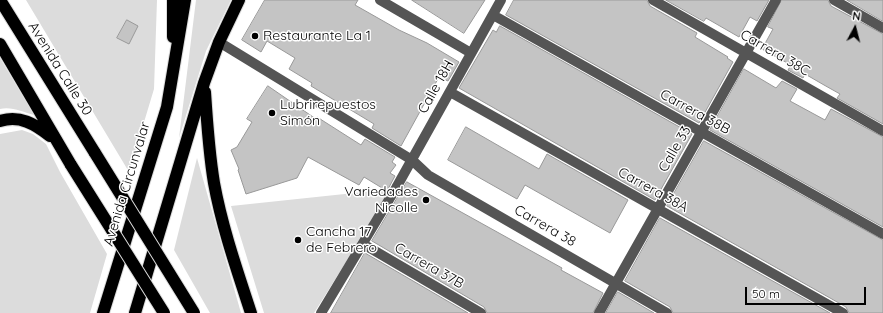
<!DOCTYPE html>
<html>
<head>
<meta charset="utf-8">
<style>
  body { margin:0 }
  #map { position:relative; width:883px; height:313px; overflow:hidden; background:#fff; font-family:Quicksand,sans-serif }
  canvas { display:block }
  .north { position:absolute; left:835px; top:8px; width:40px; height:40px; -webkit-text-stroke:3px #fff; paint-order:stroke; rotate:7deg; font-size:11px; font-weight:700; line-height:16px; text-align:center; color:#000 }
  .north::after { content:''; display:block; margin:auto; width:14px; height:18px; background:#000; clip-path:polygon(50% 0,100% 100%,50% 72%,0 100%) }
  .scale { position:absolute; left:745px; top:287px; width:121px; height:18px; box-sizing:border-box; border:2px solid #000; border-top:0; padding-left:5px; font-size:12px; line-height:14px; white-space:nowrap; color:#000; -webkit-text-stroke:3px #fff; paint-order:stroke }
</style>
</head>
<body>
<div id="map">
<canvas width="883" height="313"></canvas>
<div class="north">N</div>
<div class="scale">50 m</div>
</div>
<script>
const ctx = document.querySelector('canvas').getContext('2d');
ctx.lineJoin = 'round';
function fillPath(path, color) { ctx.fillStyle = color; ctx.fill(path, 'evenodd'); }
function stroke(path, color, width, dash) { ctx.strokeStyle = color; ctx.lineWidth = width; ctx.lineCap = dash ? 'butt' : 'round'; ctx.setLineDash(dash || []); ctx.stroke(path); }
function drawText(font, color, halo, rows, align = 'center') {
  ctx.font = font + ' Quicksand,sans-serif'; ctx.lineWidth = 3; ctx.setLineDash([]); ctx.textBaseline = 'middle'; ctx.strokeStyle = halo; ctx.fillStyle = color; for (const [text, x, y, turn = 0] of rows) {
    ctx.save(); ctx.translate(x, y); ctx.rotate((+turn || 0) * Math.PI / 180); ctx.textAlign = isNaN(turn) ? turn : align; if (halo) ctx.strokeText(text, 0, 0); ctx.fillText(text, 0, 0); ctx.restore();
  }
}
fillPath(new Path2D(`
  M 26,0 L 157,0 L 154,89 L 129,172 Z
  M 196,0 L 231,0 L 206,51 L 179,138 Z
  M 0,58 L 34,115 C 23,112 11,106 0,109 Z
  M 22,130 L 33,134 L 46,144 L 60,172 L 107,254 L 90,313 L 0,313 L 0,134 Z
  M 197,158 L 241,313 L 210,313 L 174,250 Z
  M 392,189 L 314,313 L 264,313 L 231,206 Z`), '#dcdcdc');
const building = new Path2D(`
  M 265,0 L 358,0 L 355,5 L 399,30 L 427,43 L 459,62 L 448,81 L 439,77 L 401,146 L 372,128 L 374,124 L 311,86 L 312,83 L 289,69 L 295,58 L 267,41 L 261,52 L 242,40 Z
  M 412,0 L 485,0 L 464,33 Z
  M 514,0 L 647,0 L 650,6 L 697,33 L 695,37 L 728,57 L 727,58 L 733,62 L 699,123 L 506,15 Z
  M 666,0 L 769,0 L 757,21 L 750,17 L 739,37 L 706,18 L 704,21 Z
  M 782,0 L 828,0 L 831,6 L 883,34 L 883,124 L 837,98 L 840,94 L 824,85 L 805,74 L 803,78 L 788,70 L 791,65 L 762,49 L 773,29 L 768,27 Z
  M 847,0 L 883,0 L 883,21 Z
  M 127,20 L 138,26 L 129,44 L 117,38 Z
  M 500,26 L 692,134 L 655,200 L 459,88 L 493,30 L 496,32 Z
  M 744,69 L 776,88 L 782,81 L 797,89 L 790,101 L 825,120 L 831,109 L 883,137 L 883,227 L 710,130 Z
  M 268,86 L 316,119 L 317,117 L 361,145 L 365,139 L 395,157 L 392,162 L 396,165 L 390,173 L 395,176 L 387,191 L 364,177 L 359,185 L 308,157 L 297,178 L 246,194 L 238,170 L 239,169 L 231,150 L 237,147 L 252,122 L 247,119 Z
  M 466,127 L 539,169 L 547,154 L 628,200 L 610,233 L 525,185 L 517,199 L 448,160 Z
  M 704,141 L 883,240 L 883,313 L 849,313 L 846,307 L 667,206 Z
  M 407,182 L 562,268 L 561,270 L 603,293 L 593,313 L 487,313 L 484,307 L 372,241 Z
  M 660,218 L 830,313 L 673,313 L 670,307 L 625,281 Z
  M 365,253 L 468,313 L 331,313 Z
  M 618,292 L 654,313 L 606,313 Z`);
fillPath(building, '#c4c4c4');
stroke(building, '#999', 1);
const highway = new Path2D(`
  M 0,0 L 95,153
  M 173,37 L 173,0
  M 0,44 L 71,165
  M 205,92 C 207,123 209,153 214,183 C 222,227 237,270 251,313
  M 0,121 C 20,115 35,124 50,136
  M 103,313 L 167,107 L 185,0
  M 135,313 L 204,83 L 219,42 L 239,0`);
stroke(highway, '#dbdbdb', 14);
stroke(new Path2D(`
  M 380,0 L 471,53
  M 653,0 L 883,131
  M 834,0 L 883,28
  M 493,15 L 883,234
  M 219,42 L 412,160 L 428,175 L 667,313
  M 450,92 L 843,313
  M 363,244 L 481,313
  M 321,313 L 396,188 L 501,0
  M 599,313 L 776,0`), '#555', 10);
stroke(highway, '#000', 12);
const highwayBridge = new Path2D(`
  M 95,153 L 194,313
  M 71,165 L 164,313`);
stroke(highwayBridge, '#dbdbdb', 14, []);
stroke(highwayBridge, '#000', 12);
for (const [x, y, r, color] of [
  [255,36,4,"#000"],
  [272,113,4,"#000"],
  [426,200,4,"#000"],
  [298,240,4,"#000"]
]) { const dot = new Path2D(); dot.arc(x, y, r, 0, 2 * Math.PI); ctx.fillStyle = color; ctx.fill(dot); stroke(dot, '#fff', 1.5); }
drawText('14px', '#000', '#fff', [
  ["Restaurante La 1",263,36],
  ["Lubrirepuestos",280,105],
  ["Simón",280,121],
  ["Variedades",418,192,"right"],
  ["Nicolle",418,208,"right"],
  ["Cancha 17",306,232],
  ["de Febrero",306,248]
], 'left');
drawText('14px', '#000', '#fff', [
  ["Carrera 38C",775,53,30],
  ["Avenida Calle 30",60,69,58],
  ["Calle 18H",436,87,-61],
  ["Carrera 38B",695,112,29],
  ["Calle 33",675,149,-60],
  ["Avenida Circunvalar",127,184,-73],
  ["Carrera 38A",653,190,29],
  ["Carrera 38",545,226,30],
  ["Carrera 37B",429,266,30]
]);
</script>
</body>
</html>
